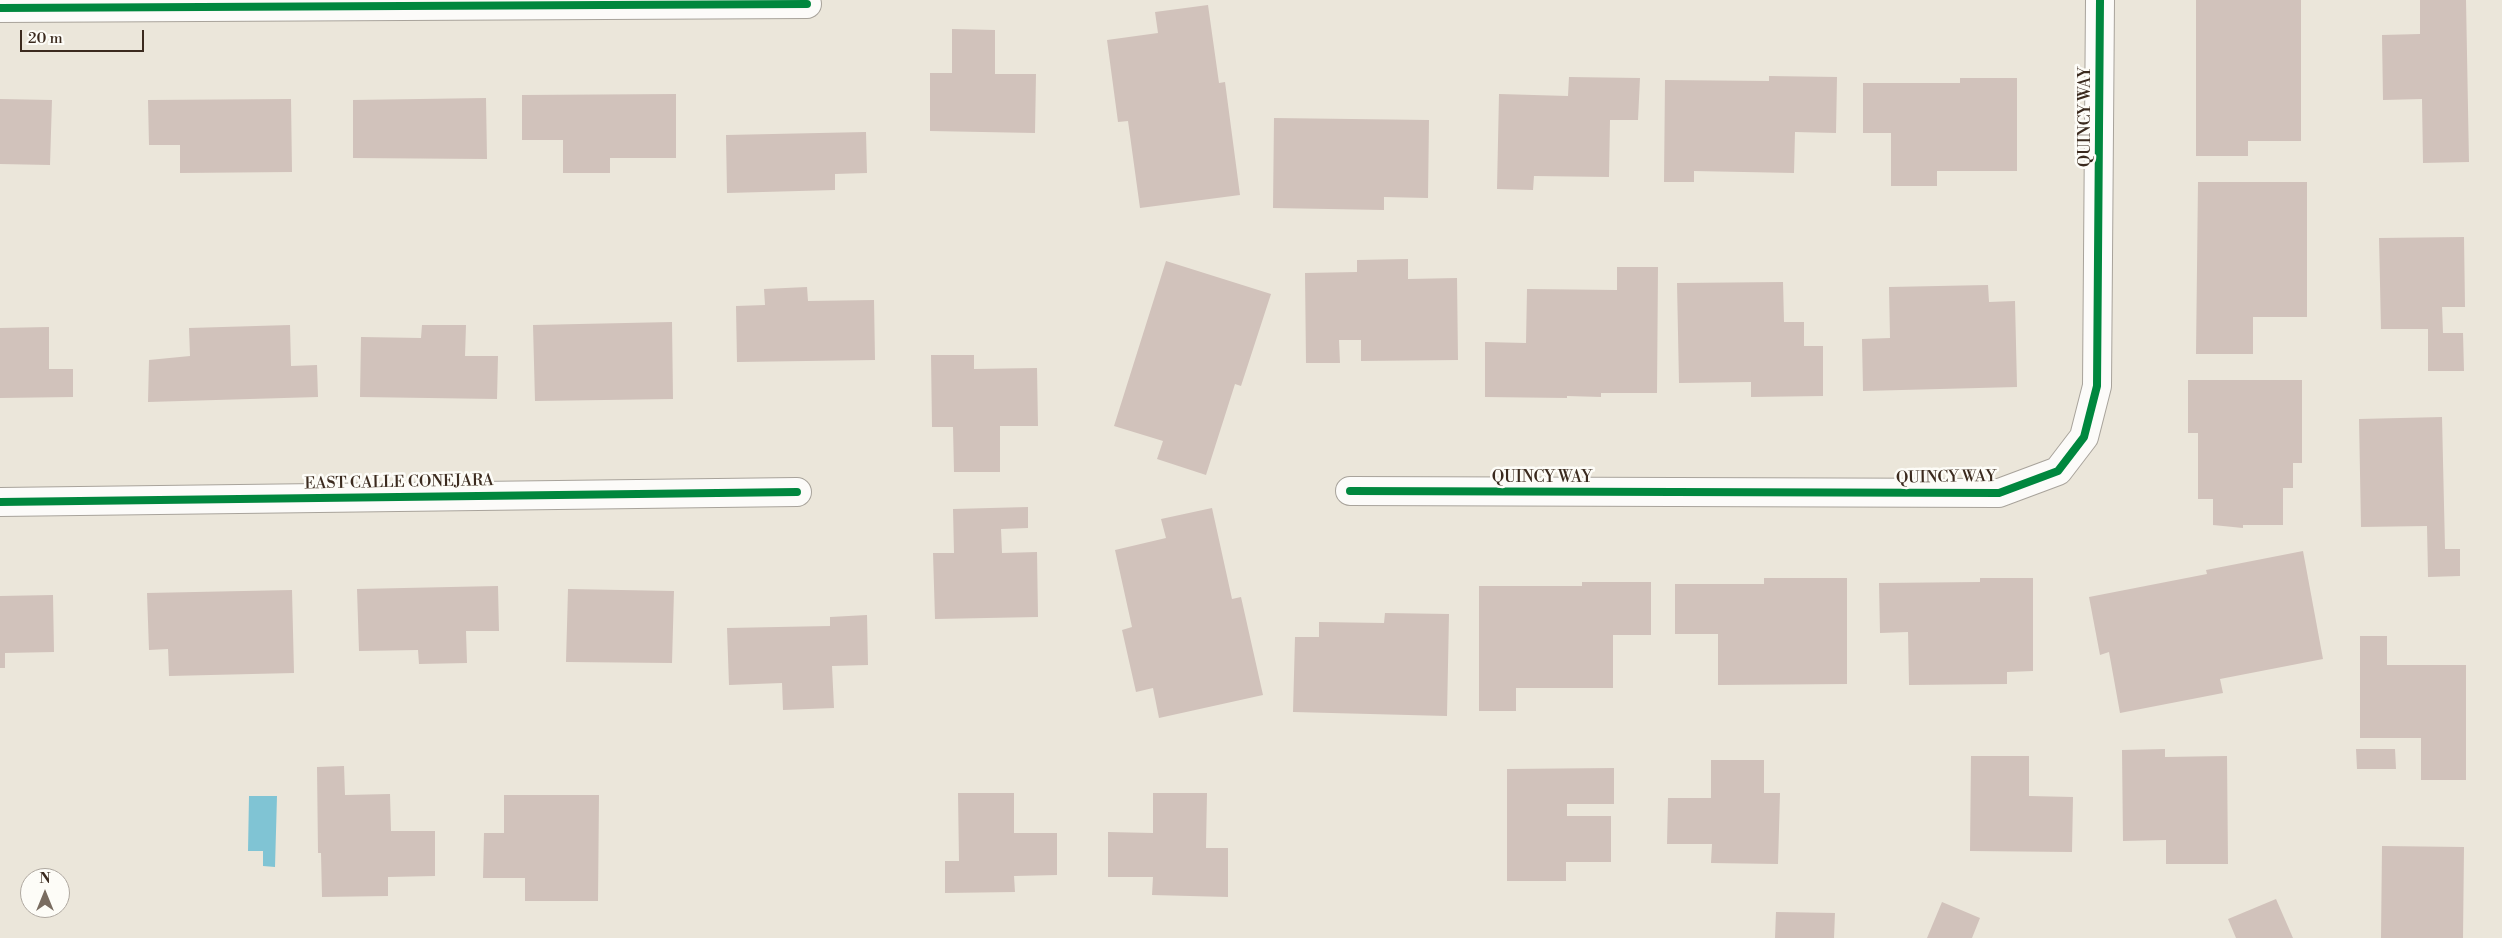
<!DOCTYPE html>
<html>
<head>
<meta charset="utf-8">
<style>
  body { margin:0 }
  #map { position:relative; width:2502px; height:938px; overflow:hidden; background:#ebe6da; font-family:"Libre Bodoni",serif }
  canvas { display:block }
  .north { position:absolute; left:20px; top:868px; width:50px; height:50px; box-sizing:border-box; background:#fdfcf7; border:1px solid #afa8a0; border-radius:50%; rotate:0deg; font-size:14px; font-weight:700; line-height:20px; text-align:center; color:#3b2a1e }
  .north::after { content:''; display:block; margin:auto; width:18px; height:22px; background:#796c60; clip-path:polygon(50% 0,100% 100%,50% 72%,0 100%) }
  .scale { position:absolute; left:20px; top:30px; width:124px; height:22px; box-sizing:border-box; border:2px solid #3b2a1e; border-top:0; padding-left:6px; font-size:15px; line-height:18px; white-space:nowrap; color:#3b2a1e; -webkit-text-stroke:4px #fdfcf7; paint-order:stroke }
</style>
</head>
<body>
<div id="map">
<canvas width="2502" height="938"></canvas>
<div class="north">N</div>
<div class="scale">20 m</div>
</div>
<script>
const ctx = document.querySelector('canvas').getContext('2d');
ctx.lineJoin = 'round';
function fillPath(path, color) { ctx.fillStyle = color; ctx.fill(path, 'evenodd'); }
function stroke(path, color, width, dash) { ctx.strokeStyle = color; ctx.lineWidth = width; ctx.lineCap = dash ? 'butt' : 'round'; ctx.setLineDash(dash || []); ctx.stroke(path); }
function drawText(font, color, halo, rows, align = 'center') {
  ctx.font = font + ' "Libre Bodoni",serif'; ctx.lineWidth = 5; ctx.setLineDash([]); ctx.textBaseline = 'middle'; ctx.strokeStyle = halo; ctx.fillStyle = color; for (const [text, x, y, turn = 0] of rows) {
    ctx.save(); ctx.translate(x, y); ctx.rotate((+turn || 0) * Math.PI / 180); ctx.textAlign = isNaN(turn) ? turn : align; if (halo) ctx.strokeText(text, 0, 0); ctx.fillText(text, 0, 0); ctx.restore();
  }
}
fillPath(new Path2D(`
  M 249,796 L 277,796 L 275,867 L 263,866 L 263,851 L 248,851 Z`), '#80c4d4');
fillPath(new Path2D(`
  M 2196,0 L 2301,0 L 2301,141 L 2248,141 L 2248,156 L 2196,156 Z
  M 2420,0 L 2466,0 L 2469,162 L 2423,163 L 2422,99 L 2383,100 L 2382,35 L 2420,34 Z
  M 1208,5 L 1219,83 L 1225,82 L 1240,195 L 1140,208 L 1128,121 L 1118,122 L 1107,40 L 1158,33 L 1155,12 Z
  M 952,29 L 995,30 L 995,74 L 1036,74 L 1035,133 L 930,131 L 930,73 L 952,73 Z
  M 1769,76 L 1837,77 L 1836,133 L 1795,132 L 1794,173 L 1694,171 L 1694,182 L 1664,182 L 1665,80 L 1769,81 Z
  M 1569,77 L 1640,78 L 1638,120 L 1610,120 L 1609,177 L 1534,176 L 1533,190 L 1497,189 L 1499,94 L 1568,96 Z
  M 1960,78 L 2017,78 L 2017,171 L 1937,171 L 1937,186 L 1891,186 L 1891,133 L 1863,133 L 1863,83 L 1960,83 Z
  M 676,94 L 676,158 L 610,158 L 610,173 L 563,173 L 563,140 L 522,140 L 522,95 Z
  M 486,98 L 487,159 L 353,158 L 353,100 Z
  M 0,99 L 52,100 L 50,165 L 0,164 Z
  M 291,99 L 292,172 L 180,173 L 180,145 L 149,145 L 148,100 Z
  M 1274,118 L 1429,120 L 1428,198 L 1384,197 L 1384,210 L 1273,208 Z
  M 866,132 L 867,173 L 835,174 L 835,190 L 727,193 L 726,135 Z
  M 2198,182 L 2307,182 L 2307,317 L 2253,317 L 2253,354 L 2196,354 Z
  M 2464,237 L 2465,307 L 2442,307 L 2443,333 L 2463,333 L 2464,371 L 2428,371 L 2428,329 L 2381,329 L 2379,238 Z
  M 1408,259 L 1408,279 L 1457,278 L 1458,360 L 1361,361 L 1361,340 L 1339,340 L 1340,363 L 1306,363 L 1305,273 L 1357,272 L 1357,260 Z
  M 1166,261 L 1271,294 L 1241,386 L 1235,384 L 1206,475 L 1157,459 L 1163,441 L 1114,426 Z
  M 1617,267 L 1658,267 L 1657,393 L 1601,393 L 1601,397 L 1567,396 L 1567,398 L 1485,397 L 1485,342 L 1526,343 L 1527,289 L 1617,290 Z
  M 1783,282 L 1784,322 L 1804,322 L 1804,346 L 1823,346 L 1823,396 L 1751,397 L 1751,382 L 1679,383 L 1677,283 Z
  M 1988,285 L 1989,302 L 2015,301 L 2017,387 L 1863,391 L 1862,339 L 1890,338 L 1889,287 Z
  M 807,287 L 808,301 L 874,300 L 875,360 L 737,362 L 736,306 L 765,305 L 764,289 Z
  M 672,322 L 673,399 L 535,401 L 533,325 Z
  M 290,325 L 291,366 L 317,365 L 318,397 L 148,402 L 149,360 L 190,356 L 189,328 Z
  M 422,325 L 466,325 L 465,356 L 498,356 L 497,399 L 360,397 L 361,337 L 421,338 Z
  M 49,327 L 49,369 L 73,369 L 73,397 L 0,398 L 0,328 Z
  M 931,355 L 974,355 L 974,369 L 1037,368 L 1038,426 L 1000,426 L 1000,472 L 954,472 L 953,427 L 932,427 Z
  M 2188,380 L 2302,380 L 2302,463 L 2293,463 L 2293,488 L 2283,488 L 2283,525 L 2243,525 L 2243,528 L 2213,525 L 2213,499 L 2198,499 L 2198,433 L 2188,433 Z
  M 2442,417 L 2445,549 L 2460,549 L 2460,576 L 2428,577 L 2427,526 L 2361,527 L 2359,419 Z
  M 1028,507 L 1028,528 L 1001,529 L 1002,553 L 1037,552 L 1038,617 L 935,619 L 933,553 L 954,553 L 953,509 Z
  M 1212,508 L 1232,599 L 1241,597 L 1263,695 L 1159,718 L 1153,688 L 1136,692 L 1122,630 L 1132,627 L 1115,550 L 1166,538 L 1161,519 Z
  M 2303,551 L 2323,659 L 2220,679 L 2223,693 L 2120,713 L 2109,652 L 2100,655 L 2089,597 L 2207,574 L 2206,570 Z
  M 1764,578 L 1847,578 L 1847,684 L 1718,685 L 1718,634 L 1675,634 L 1675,584 L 1764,584 Z
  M 1980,578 L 2033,578 L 2033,671 L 2007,672 L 2007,684 L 1909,685 L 1908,632 L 1880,633 L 1879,583 L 1980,582 Z
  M 1582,582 L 1651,582 L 1651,635 L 1613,635 L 1613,688 L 1516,688 L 1516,711 L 1479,711 L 1479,586 L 1582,586 Z
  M 498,586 L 499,631 L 466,631 L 467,663 L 419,664 L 418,650 L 359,651 L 357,589 Z
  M 568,589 L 674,591 L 672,663 L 566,662 Z
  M 292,590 L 294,673 L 169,676 L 168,649 L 149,650 L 147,593 Z
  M 53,595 L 54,652 L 5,653 L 5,668 L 0,668 L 0,596 Z
  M 1385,613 L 1449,614 L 1447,716 L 1293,712 L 1295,637 L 1319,637 L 1319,622 L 1384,623 Z
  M 867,615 L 868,665 L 832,666 L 834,708 L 783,710 L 782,683 L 729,685 L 727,628 L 830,626 L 830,617 Z
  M 2360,636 L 2387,636 L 2387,665 L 2466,665 L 2466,780 L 2421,780 L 2421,738 L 2360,738 Z
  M 2165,749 L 2165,757 L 2227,756 L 2228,864 L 2166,864 L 2166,840 L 2123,841 L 2122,750 Z
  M 2356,749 L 2395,749 L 2396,769 L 2357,769 Z
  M 1971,756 L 2029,756 L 2029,796 L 2073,797 L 2072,852 L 1970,851 Z
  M 1711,760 L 1764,760 L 1764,793 L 1780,793 L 1778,864 L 1711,863 L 1712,844 L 1667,844 L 1668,798 L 1711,798 Z
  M 344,766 L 345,795 L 390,794 L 391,831 L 435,831 L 435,876 L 388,877 L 388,896 L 322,897 L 321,853 L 318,853 L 317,767 Z
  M 1614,768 L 1614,804 L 1567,804 L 1567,816 L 1611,816 L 1611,862 L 1566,862 L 1566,881 L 1507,881 L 1507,769 Z
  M 958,793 L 1014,793 L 1014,833 L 1057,833 L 1057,875 L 1014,876 L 1015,892 L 945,893 L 945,861 L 959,861 Z
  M 1153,793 L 1207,793 L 1206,848 L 1228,848 L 1228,897 L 1152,895 L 1153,877 L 1108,877 L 1108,832 L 1153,833 Z
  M 504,795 L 599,795 L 598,901 L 525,901 L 525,878 L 483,878 L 484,833 L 504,833 Z
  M 2382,846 L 2464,847 L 2463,938 L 2381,938 Z
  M 2276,899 L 2293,938 L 2236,938 L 2228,919 Z
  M 1942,902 L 1980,918 L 1972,938 L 1927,938 Z
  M 1776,912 L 1835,913 L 1834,938 L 1775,938 Z`), '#d1c2bb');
const minor = new Path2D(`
  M 0,8 L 807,4
  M 1350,491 L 1999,493 L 2058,471 L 2084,437 L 2097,386 L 2100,0
  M 0,502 L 797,492`);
stroke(minor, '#a8a39b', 30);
stroke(minor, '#fcfbf9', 28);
stroke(new Path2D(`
  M 0,8 L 807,4
  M 1350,491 L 1999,493 L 2058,471 L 2084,437 L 2097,386 L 2100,0
  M 0,502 L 797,492`), '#00873e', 8);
drawText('16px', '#3b2a1e', '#fdfcf7', [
  ["QUINCY WAY",2086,117,-90],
  ["QUINCY WAY",1542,478],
  ["QUINCY WAY",1946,478,-1],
  ["EAST CALLE CONEJARA",399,483,-1]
]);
</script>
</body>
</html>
